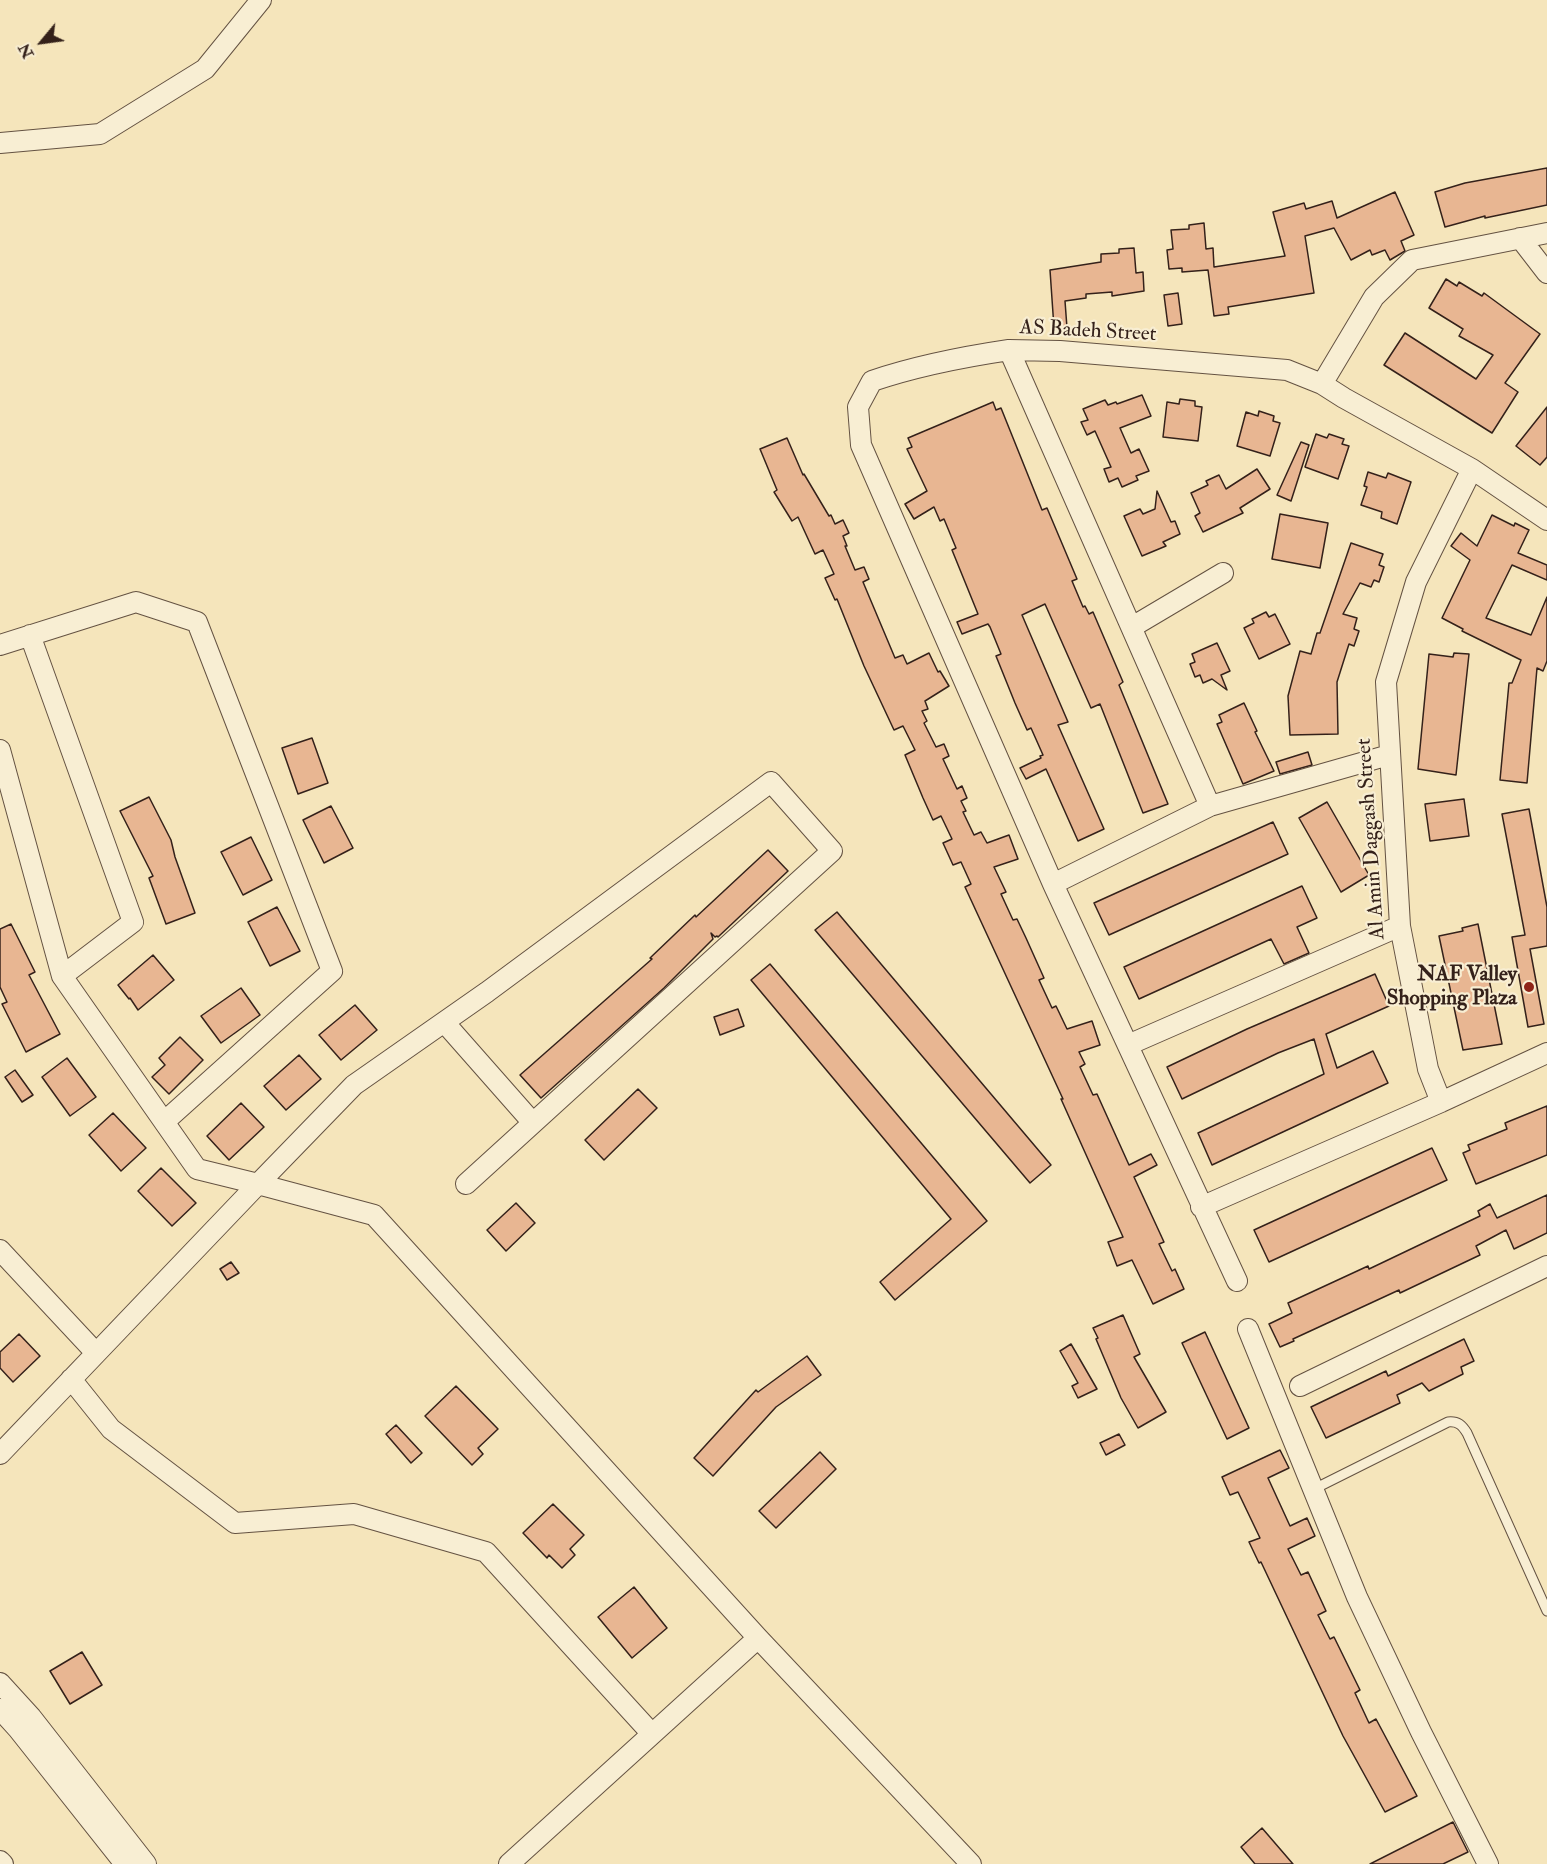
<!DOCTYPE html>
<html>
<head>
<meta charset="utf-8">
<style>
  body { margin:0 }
  #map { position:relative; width:1547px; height:1864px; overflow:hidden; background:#f5e5bb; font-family:"IM FELL Double Pica",serif }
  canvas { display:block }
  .north { position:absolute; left:12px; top:12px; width:60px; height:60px; -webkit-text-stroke:4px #f8eed3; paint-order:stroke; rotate:241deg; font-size:16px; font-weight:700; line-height:24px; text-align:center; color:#34211a }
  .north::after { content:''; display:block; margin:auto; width:21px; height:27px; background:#34211a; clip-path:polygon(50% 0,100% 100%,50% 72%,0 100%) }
</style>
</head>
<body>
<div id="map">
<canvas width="1547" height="1864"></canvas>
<div class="north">N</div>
</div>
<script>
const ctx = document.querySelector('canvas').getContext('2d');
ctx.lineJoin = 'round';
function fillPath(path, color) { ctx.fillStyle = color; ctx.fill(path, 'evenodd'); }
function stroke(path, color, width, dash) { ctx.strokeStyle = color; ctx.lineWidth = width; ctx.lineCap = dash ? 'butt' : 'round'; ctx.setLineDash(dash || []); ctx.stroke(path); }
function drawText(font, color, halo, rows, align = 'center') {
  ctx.font = font + ' "IM FELL Double Pica",serif'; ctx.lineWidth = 4.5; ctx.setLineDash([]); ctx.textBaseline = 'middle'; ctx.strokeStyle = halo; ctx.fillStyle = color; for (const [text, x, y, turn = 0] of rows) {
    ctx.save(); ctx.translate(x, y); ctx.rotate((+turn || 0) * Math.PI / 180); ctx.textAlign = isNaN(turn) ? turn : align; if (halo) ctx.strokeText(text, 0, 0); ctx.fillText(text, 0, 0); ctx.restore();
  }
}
const building = new Path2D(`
  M 1547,168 L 1547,205 L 1485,218 L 1485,216 L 1445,227 L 1435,192 L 1465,183 Z
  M 1395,192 L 1414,235 L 1401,241 L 1405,251 L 1390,260 L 1385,250 L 1372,255 L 1370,250 L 1351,260 L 1334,228 L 1305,236 L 1314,293 L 1228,307 L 1229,314 L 1214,316 L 1208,270 L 1182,272 L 1182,268 L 1169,269 L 1167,250 L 1173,249 L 1171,230 L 1189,229 L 1189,225 L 1204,223 L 1206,249 L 1213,248 L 1214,267 L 1285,256 L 1273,212 L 1304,203 L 1306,209 L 1332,201 L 1337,218 Z
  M 1134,248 L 1136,273 L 1143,272 L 1144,291 L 1112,296 L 1112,292 L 1086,294 L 1086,298 L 1065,301 L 1067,328 L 1054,328 L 1050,270 L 1101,262 L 1101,254 L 1119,253 L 1119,249 Z
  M 1446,279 L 1457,286 L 1459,282 L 1482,296 L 1484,293 L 1540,334 L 1505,383 L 1518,392 L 1492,433 L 1384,365 L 1405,333 L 1476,379 L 1493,355 L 1459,336 L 1463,329 L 1429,308 Z
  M 1178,293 L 1182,324 L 1168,326 L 1164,295 Z
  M 1142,395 L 1151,416 L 1120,428 L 1131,453 L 1139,449 L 1149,471 L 1136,476 L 1138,480 L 1122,487 L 1118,478 L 1109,482 L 1104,469 L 1111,467 L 1095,431 L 1087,435 L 1081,422 L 1088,420 L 1083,409 L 1105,400 L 1108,405 L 1116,402 L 1117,404 Z
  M 1180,399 L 1195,401 L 1195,406 L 1202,407 L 1198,441 L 1163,437 L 1167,402 L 1179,404 Z
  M 993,402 L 996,410 L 1001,408 L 1042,510 L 1047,508 L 1077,579 L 1072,581 L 1083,607 L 1085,606 L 1089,614 L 1093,612 L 1123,682 L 1119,685 L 1168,804 L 1143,813 L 1100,704 L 1091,708 L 1045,604 L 1022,615 L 1068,722 L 1058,725 L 1104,829 L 1078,841 L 1046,769 L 1026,779 L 1020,768 L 1041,758 L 1040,756 L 1043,755 L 1031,728 L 1027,730 L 1015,703 L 996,656 L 1001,654 L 990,627 L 988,624 L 962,634 L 957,622 L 978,614 L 952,550 L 956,548 L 944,519 L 940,521 L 934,507 L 914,519 L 905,504 L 927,491 L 907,449 L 912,447 L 908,438 Z
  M 1547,407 L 1547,457 L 1540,465 L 1516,446 Z
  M 1259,411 L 1274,416 L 1273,421 L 1280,423 L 1270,456 L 1237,446 L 1246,412 L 1258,416 Z
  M 1316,434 L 1327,438 L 1329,434 L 1344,439 L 1342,444 L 1349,446 L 1338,479 L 1305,467 Z
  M 787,438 L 803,475 L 804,474 L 829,516 L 831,515 L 835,524 L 843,520 L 849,533 L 843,536 L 847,546 L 845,546 L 855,570 L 864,567 L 869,579 L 863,582 L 895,658 L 903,655 L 907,664 L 929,653 L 938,672 L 940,671 L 949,686 L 925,701 L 928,709 L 922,711 L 927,721 L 924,723 L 936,747 L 944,744 L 949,756 L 943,759 L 957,789 L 962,786 L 967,798 L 961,801 L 966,811 L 963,812 L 974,835 L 981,832 L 987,843 L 1009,835 L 1018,859 L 994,867 L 1006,892 L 1001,894 L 1013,920 L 1017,919 L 1026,938 L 1044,978 L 1039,980 L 1052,1008 L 1056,1006 L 1067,1029 L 1092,1021 L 1100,1045 L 1079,1052 L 1085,1064 L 1080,1067 L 1093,1095 L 1097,1094 L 1129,1165 L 1151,1154 L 1157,1165 L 1134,1177 L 1164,1242 L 1159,1244 L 1172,1271 L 1175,1269 L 1184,1289 L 1153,1304 L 1132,1260 L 1117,1266 L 1108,1242 L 1123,1237 L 1061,1099 L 1063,1099 L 965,887 L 971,884 L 961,862 L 953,865 L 943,843 L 952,839 L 941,816 L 933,820 L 923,798 L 905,755 L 915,750 L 903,726 L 894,730 L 864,666 L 837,599 L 835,600 L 825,578 L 834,574 L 823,550 L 815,554 L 798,517 L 792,521 L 774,492 L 777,490 L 760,449 Z
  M 1301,442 L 1309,445 L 1291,501 L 1277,495 Z
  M 1257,469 L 1270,489 L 1240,508 L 1243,513 L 1203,532 L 1195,516 L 1200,513 L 1191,493 L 1208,485 L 1206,481 L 1219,475 L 1226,489 Z
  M 1368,472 L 1386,478 L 1388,473 L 1411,482 L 1397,524 L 1381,518 L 1382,512 L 1361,505 L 1367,487 L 1364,486 Z
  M 1157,491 L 1171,522 L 1175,521 L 1180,534 L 1163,542 L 1166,546 L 1142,556 L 1124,516 L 1140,509 L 1143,514 L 1155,509 Z
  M 1280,514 L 1328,523 L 1320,568 L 1272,559 Z
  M 1492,515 L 1514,526 L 1515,523 L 1529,530 L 1518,553 L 1547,565 L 1547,580 L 1512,565 L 1486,618 L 1531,635 L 1547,597 L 1547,661 L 1543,671 L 1537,668 L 1527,783 L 1500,780 L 1509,683 L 1512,683 L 1521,660 L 1462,631 L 1463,629 L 1442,618 L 1470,560 L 1451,546 L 1461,533 L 1477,546 Z
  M 1351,543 L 1383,554 L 1379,565 L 1384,567 L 1379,582 L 1374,580 L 1371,587 L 1360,583 L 1343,614 L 1357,618 L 1354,629 L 1359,631 L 1354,646 L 1349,644 L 1337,682 L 1338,734 L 1290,735 L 1288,696 L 1300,651 L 1311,654 L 1317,633 L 1320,633 Z
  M 1266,612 L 1269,617 L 1275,614 L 1290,644 L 1259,659 L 1244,628 L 1254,623 L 1252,619 Z
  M 1217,643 L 1230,671 L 1221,675 L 1227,690 L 1212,679 L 1203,683 L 1200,675 L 1195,677 L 1190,664 L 1195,662 L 1192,654 Z
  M 1454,653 L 1469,654 L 1456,775 L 1418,769 L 1429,654 L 1453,657 Z
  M 1244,703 L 1257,731 L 1255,732 L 1274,771 L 1243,784 L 1217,724 L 1222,722 L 1219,715 Z
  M 312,738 L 328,783 L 298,794 L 282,748 Z
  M 1308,752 L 1312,765 L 1280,774 L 1276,762 Z
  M 149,797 L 171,840 L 175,857 L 195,913 L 166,924 L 149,878 L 153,876 L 120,811 Z
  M 1464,799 L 1469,836 L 1430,841 L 1425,804 Z
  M 1327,802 L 1369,875 L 1341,892 L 1299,818 Z
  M 331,806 L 353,848 L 324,863 L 303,820 Z
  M 1529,809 L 1547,907 L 1547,946 L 1530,949 L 1544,1024 L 1528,1027 L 1512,937 L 1525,935 L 1502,814 Z
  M 1273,822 L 1288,854 L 1109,935 L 1094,903 Z
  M 251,837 L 272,880 L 243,895 L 221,852 Z
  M 768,850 L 788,871 L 718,937 L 717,936 L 715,937 L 711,933 L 713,939 L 664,988 L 541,1098 L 520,1075 L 652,959 L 650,958 L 695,915 L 696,917 Z
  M 1302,886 L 1317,918 L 1297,927 L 1309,953 L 1284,964 L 1271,939 L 1139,999 L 1124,967 Z
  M 277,907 L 300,951 L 270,966 L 248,922 Z
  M 837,912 L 1051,1165 L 1030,1183 L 815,930 Z
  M 11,924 L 35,972 L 29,975 L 60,1034 L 26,1052 L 2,1004 L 7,1002 L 0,987 L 0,929 Z
  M 1478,924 L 1502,1044 L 1463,1050 L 1439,936 L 1463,931 L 1462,928 Z
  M 153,955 L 174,980 L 138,1010 L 130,998 L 129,999 L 118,985 Z
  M 770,964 L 987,1221 L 895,1300 L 880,1282 L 951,1219 L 751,980 Z
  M 1375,974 L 1389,1006 L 1326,1034 L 1337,1068 L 1373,1051 L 1388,1083 L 1212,1165 L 1198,1133 L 1324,1074 L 1314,1039 L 1278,1053 L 1182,1099 L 1167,1067 L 1247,1029 Z
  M 241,988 L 260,1015 L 221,1043 L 201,1016 Z
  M 355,1005 L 377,1030 L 341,1060 L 319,1035 Z
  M 738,1009 L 744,1026 L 720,1035 L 714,1017 Z
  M 180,1037 L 203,1060 L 169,1094 L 152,1077 L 165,1065 L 159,1058 Z
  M 299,1055 L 321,1079 L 286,1110 L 264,1086 Z
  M 67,1058 L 96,1097 L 70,1116 L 42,1077 Z
  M 15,1070 L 33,1095 L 22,1102 L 5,1077 Z
  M 638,1089 L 657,1108 L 604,1160 L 585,1140 Z
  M 241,1103 L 264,1127 L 229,1160 L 207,1136 Z
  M 1547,1106 L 1547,1155 L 1476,1184 L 1463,1153 L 1470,1150 L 1468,1145 L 1507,1129 L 1505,1123 Z
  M 113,1113 L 146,1148 L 121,1171 L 89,1135 Z
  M 1432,1148 L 1447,1180 L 1269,1262 L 1254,1230 Z
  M 161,1168 L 196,1203 L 172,1226 L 138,1191 Z
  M 1547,1195 L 1547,1233 L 1514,1249 L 1506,1230 L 1476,1246 L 1480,1255 L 1400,1293 L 1399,1290 L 1293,1339 L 1294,1341 L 1280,1347 L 1269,1324 L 1292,1313 L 1288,1303 L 1368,1266 L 1369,1269 L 1480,1216 L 1478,1211 L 1490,1204 L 1497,1218 Z
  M 516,1203 L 535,1223 L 506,1251 L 487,1230 Z
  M 231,1262 L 239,1273 L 227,1280 L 220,1269 Z
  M 1123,1315 L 1140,1354 L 1134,1357 L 1166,1412 L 1138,1428 L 1121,1398 L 1096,1339 L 1098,1338 L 1093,1328 Z
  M 1205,1332 L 1249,1428 L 1227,1439 L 1182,1343 Z
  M 19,1334 L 40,1356 L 13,1382 L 0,1368 L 0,1352 Z
  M 1464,1339 L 1474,1361 L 1461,1367 L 1463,1374 L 1429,1391 L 1422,1383 L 1397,1395 L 1400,1403 L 1326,1438 L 1311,1407 L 1386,1371 L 1388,1376 Z
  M 1071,1344 L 1097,1389 L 1078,1398 L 1072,1386 L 1078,1383 L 1060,1351 Z
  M 807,1356 L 821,1375 L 776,1407 L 713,1476 L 694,1458 L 756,1390 L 758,1392 Z
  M 456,1386 L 498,1429 L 478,1448 L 483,1454 L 472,1465 L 425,1416 Z
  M 396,1425 L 422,1453 L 411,1463 L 386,1434 Z
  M 1119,1434 L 1125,1445 L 1106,1455 L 1100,1443 Z
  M 1280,1450 L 1289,1468 L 1268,1478 L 1290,1526 L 1307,1518 L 1315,1536 L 1288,1549 L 1301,1575 L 1308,1572 L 1326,1611 L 1318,1615 L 1330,1639 L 1334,1637 L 1360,1690 L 1355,1693 L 1369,1723 L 1376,1719 L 1417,1796 L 1385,1812 L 1343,1736 L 1261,1562 L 1259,1563 L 1249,1542 L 1260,1538 L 1238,1492 L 1230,1495 L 1222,1477 Z
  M 820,1452 L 836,1469 L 776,1528 L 759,1511 Z
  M 553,1504 L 584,1535 L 570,1549 L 575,1555 L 562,1568 L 549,1555 L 547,1558 L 523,1533 Z
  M 634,1587 L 667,1628 L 632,1658 L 598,1617 Z
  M 82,1652 L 102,1685 L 70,1704 L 50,1671 Z
  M 1453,1822 L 1468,1852 L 1443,1864 L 1370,1864 Z
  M 1262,1828 L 1293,1864 L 1255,1864 L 1241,1847 Z`);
fillPath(building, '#e8b692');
stroke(building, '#34211a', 1.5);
const service = new Path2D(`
  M 1314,1489 L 1448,1422 C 1458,1421 1462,1425 1467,1433 L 1547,1611`);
const minor = new Path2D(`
  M 0,143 L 100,134 L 205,69 L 261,0
  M 1520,238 L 1547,273
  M 1009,350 C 962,357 916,366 872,381 L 858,407 L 861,445 L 1053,884
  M 1322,384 L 1374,297 L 1412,260 L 1547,233
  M 1472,469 L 1416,582 L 1386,682 L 1400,926 L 1428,1069 L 1441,1102 L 1547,1053
  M 1132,627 L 1223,573
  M 30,635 L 133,922 L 62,976
  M 0,645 L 136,602 L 197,622 L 332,971 L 164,1122
  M 0,750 L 62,976 L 197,1169 L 258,1184 L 354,1085 L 487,992 L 771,782 L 832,851 L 466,1184
  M 1210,806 L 1009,350 L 1060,351 L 1287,370 L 1322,384 L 1344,398 L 1472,469 L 1547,520
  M 444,1022 L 533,1123
  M 1128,1045 L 1400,926
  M 1201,1207 L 1441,1102
  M 0,1250 L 96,1353
  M 1237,1281 L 1053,884 L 1210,806 L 1389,755
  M 1248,1329 L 1357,1597 L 1421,1732 L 1488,1864
  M 71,1379 L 111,1429 L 235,1523 L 354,1514 L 486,1552 L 652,1734
  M 1300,1386 L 1547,1266
  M 0,1454 L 258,1184 L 374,1215 L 758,1638 L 971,1864
  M 0,1683 L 31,1717 L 146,1864
  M 0,1709 L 18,1729 L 125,1864
  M 0,1861 L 3,1864
  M 509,1864 L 758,1638`);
stroke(service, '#645242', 11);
stroke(minor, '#645242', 22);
stroke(service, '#f8eed3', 9);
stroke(minor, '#f8eed3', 20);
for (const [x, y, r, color] of [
  [1529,987,6,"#8f2418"]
]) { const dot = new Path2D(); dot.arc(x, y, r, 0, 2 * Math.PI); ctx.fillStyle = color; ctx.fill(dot); stroke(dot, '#f8eed3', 2); }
drawText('21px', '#34211a', '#f8eed3', [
  ["AS Badeh Street",1088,332,3],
  ["Al Amin Daggash Street",1372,839,-94]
]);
drawText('bold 21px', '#34211a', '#f8eed3', [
  ["NAF Valley",1517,975],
  ["Shopping Plaza",1517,999]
], 'right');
</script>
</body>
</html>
